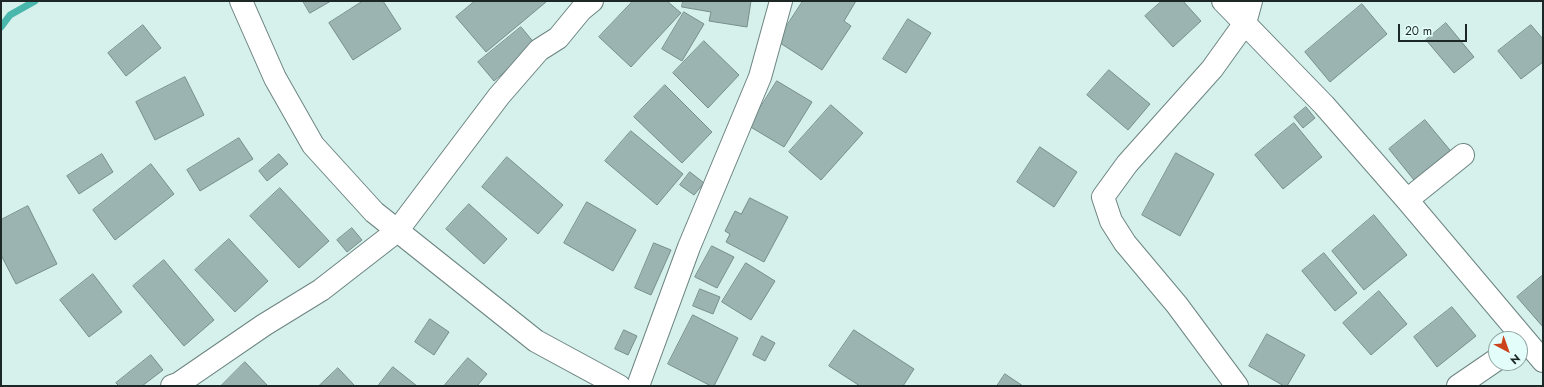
<!DOCTYPE html>
<html>
<head>
<meta charset="utf-8">
<style>
  body { margin:0 }
  #map { position:relative; width:1544px; height:387px; overflow:hidden; background:#d6f0ec; font-family:Jost,sans-serif }
  canvas { display:block }
  .frame { position:absolute; inset:0; border:2px solid #1d2725; pointer-events:none }
  .north { position:absolute; left:1488px; top:331px; width:40px; height:40px; box-sizing:border-box; background:#e3fdfa; border:1px solid #94a7a5; border-radius:50%; rotate:139deg; font-size:11px; font-weight:700; line-height:16px; text-align:center; color:#1d2725 }
  .north::after { content:''; display:block; margin:auto; width:14px; height:18px; background:#cc431b; clip-path:polygon(50% 0,100% 100%,50% 72%,0 100%) }
  .scale { position:absolute; left:1398px; top:24px; width:69px; height:18px; box-sizing:border-box; border:2px solid #1d2725; border-top:0; padding-left:5px; font-size:12px; line-height:14px; white-space:nowrap; color:#1d2725; -webkit-text-stroke:3px #e3fdfa; paint-order:stroke }
</style>
</head>
<body>
<div id="map">
<canvas width="1544" height="387"></canvas>
<div class="frame"></div>
<div class="north">N</div>
<div class="scale">20 m</div>
</div>
<script>
const ctx = document.querySelector('canvas').getContext('2d');
ctx.lineJoin = 'round';
function stroke(path, color, width, dash) { ctx.strokeStyle = color; ctx.lineWidth = width; ctx.lineCap = dash ? 'butt' : 'round'; ctx.setLineDash(dash || []); ctx.stroke(path); }
function fillPath(path, color) { ctx.fillStyle = color; ctx.fill(path, 'evenodd'); }
stroke(new Path2D(`
  M 1,27 L 10,15 L 35,1`), '#49b7ab', 7);
const building = new Path2D(`
  M 303,1 L 331,1 L 310,13 Z
  M 363,1 L 383,1 L 401,29 L 353,60 L 329,23 Z
  M 475,1 L 545,1 L 546,2 L 486,52 L 456,17 Z
  M 633,1 L 667,1 L 681,13 L 631,67 L 599,37 Z
  M 683,1 L 751,1 L 747,27 L 709,21 L 711,12 L 682,7 Z
  M 803,1 L 856,1 L 844,21 L 851,26 L 822,70 L 777,41 Z
  M 1162,1 L 1183,1 L 1201,21 L 1173,47 L 1145,16 Z
  M 1362,4 L 1387,34 L 1330,82 L 1305,52 Z
  M 684,12 L 704,24 L 682,61 L 662,49 Z
  M 908,19 L 931,33 L 906,73 L 883,59 Z
  M 1446,23 L 1474,57 L 1454,73 L 1426,40 Z
  M 143,25 L 161,48 L 126,76 L 108,53 Z
  M 1531,25 L 1543,39 L 1543,62 L 1521,79 L 1498,51 Z
  M 521,27 L 536,45 L 494,81 L 478,62 Z
  M 704,41 L 739,75 L 708,108 L 673,73 Z
  M 1109,70 L 1150,104 L 1128,130 L 1087,95 Z
  M 185,77 L 204,115 L 155,140 L 136,102 Z
  M 777,81 L 812,102 L 784,147 L 749,126 Z
  M 665,85 L 712,132 L 682,163 L 634,117 Z
  M 831,105 L 863,133 L 821,180 L 789,152 Z
  M 1306,107 L 1315,118 L 1303,128 L 1294,117 Z
  M 1425,120 L 1454,155 L 1418,185 L 1389,149 Z
  M 1294,123 L 1322,157 L 1283,189 L 1255,155 Z
  M 631,131 L 683,174 L 657,205 L 605,161 Z
  M 239,138 L 253,159 L 200,191 L 187,170 Z
  M 1040,147 L 1077,172 L 1054,207 L 1017,182 Z
  M 1176,153 L 1214,174 L 1180,236 L 1142,215 Z
  M 102,154 L 113,172 L 79,194 L 67,176 Z
  M 279,154 L 288,164 L 267,181 L 259,171 Z
  M 507,157 L 563,205 L 538,234 L 482,187 Z
  M 151,164 L 174,194 L 115,240 L 93,210 Z
  M 690,172 L 704,183 L 694,195 L 680,185 Z
  M 280,188 L 329,241 L 299,268 L 250,216 Z
  M 750,198 L 788,217 L 764,262 L 726,242 L 730,234 L 725,231 L 735,211 L 741,214 Z
  M 587,202 L 636,230 L 613,271 L 564,243 Z
  M 469,204 L 507,239 L 484,264 L 446,229 Z
  M 28,206 L 57,264 L 16,284 L 1,255 L 1,220 Z
  M 1374,215 L 1407,255 L 1364,290 L 1332,251 Z
  M 352,228 L 362,240 L 347,252 L 337,240 Z
  M 229,239 L 268,281 L 235,312 L 195,270 Z
  M 654,243 L 671,250 L 651,295 L 635,288 Z
  M 712,246 L 734,257 L 717,288 L 695,277 Z
  M 1324,253 L 1357,293 L 1335,311 L 1302,271 Z
  M 164,260 L 214,320 L 184,346 L 133,286 Z
  M 746,263 L 775,281 L 751,320 L 722,302 Z
  M 93,274 L 122,312 L 89,337 L 60,300 Z
  M 1543,275 L 1543,327 L 1517,297 Z
  M 700,289 L 720,297 L 713,314 L 693,306 Z
  M 1379,291 L 1407,324 L 1371,355 L 1343,323 Z
  M 1452,307 L 1476,336 L 1437,367 L 1414,337 Z
  M 693,315 L 738,338 L 714,386 L 711,386 L 668,364 Z
  M 430,319 L 449,332 L 434,355 L 415,342 Z
  M 624,330 L 637,336 L 628,355 L 615,349 Z
  M 854,330 L 914,369 L 903,386 L 860,386 L 829,366 Z
  M 1267,334 L 1305,355 L 1287,386 L 1284,386 L 1249,366 Z
  M 762,336 L 775,343 L 765,361 L 753,355 Z
  M 151,355 L 163,370 L 142,386 L 119,386 L 116,383 Z
  M 468,358 L 487,374 L 477,386 L 444,386 Z
  M 245,362 L 268,386 L 221,386 Z
  M 393,367 L 417,386 L 378,386 Z
  M 338,368 L 355,386 L 319,386 Z
  M 1005,374 L 1023,386 L 997,386 Z`);
fillPath(building, '#9cb4b1');
stroke(building, '#778e8b', 1);
const street = new Path2D(`
  M 1223,1 L 1324,105 L 1407,200 L 1543,361
  M 1407,200 L 1463,155
  M 172,386 L 178,384 L 264,325 L 321,290 L 397,231 L 499,96 L 539,50 L 558,38 L 581,10 L 592,1
  M 638,386 L 689,247 L 760,77 L 781,1
  M 1237,386 L 1177,305 L 1125,243 L 1111,221 L 1103,197 L 1127,164 L 1212,69 L 1245,23 L 1251,1
  M 1458,386 L 1496,360`);
const secondary = new Path2D(`
  M 241,1 L 275,78 L 313,145 L 374,212 L 536,341 L 619,386`);
stroke(street, '#6d8581', 24);
stroke(secondary, '#6d8581', 24);
stroke(street, '#fff', 22);
stroke(secondary, '#fff', 22);
</script>
</body>
</html>
